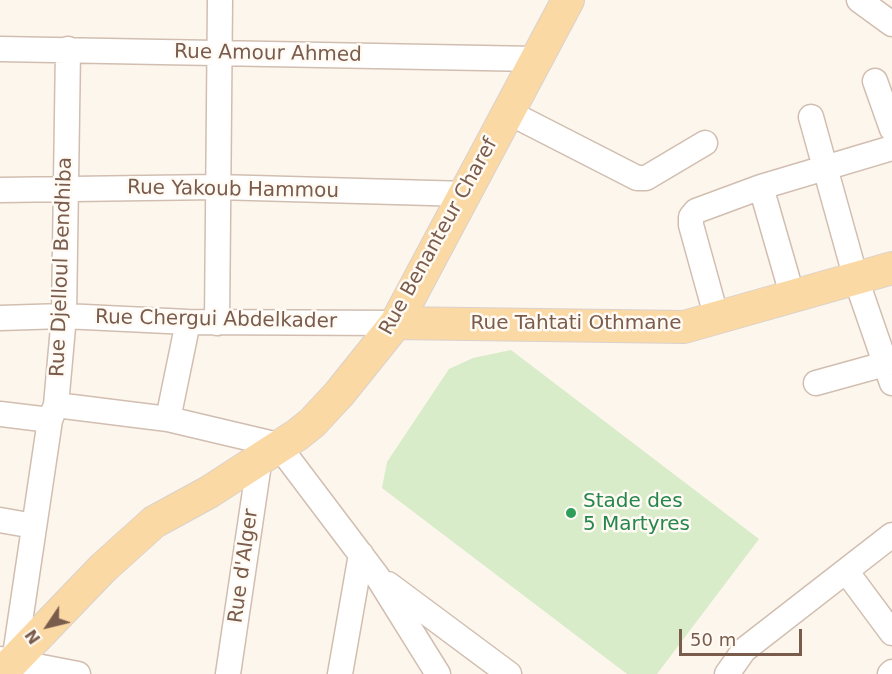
<!DOCTYPE html>
<html>
<head>
<meta charset="utf-8">
<style>
  body { margin:0 }
  #map { position:relative; width:892px; height:674px; overflow:hidden; background:#fdf6ec; font-family:"DejaVu Sans",sans-serif }
  canvas { display:block }
  .north { position:absolute; left:18px; top:596px; width:60px; height:60px; -webkit-text-stroke:4px #fffaf3; paint-order:stroke; rotate:235deg; font-size:16px; font-weight:700; line-height:24px; text-align:center; color:#7a5c4d }
  .north::after { content:''; display:block; margin:auto; width:21px; height:27px; background:#7a5c4d; clip-path:polygon(50% 0,100% 100%,50% 72%,0 100%) }
  .scale { position:absolute; left:679px; top:629px; width:123px; height:27px; box-sizing:border-box; border:3px solid #7a5c4d; border-top:0; padding-left:8px; font-size:18px; line-height:21px; white-space:nowrap; color:#7a5c4d; -webkit-text-stroke:4px #fffaf3; paint-order:stroke }
</style>
</head>
<body>
<div id="map">
<canvas width="892" height="674"></canvas>
<div class="north">N</div>
<div class="scale">50 m</div>
</div>
<script>
const ctx = document.querySelector('canvas').getContext('2d');
ctx.lineJoin = 'round';
function fillPath(path, color) { ctx.fillStyle = color; ctx.fill(path, 'evenodd'); }
function stroke(path, color, width, dash) { ctx.strokeStyle = color; ctx.lineWidth = width; ctx.lineCap = dash ? 'butt' : 'round'; ctx.setLineDash(dash || []); ctx.stroke(path); }
function drawText(font, color, halo, rows, align = 'center') {
  ctx.font = font + ' "DejaVu Sans",sans-serif'; ctx.lineWidth = 5; ctx.setLineDash([]); ctx.textBaseline = 'middle'; ctx.strokeStyle = halo; ctx.fillStyle = color; for (const [text, x, y, turn = 0] of rows) {
    ctx.save(); ctx.translate(x, y); ctx.rotate((+turn || 0) * Math.PI / 180); ctx.textAlign = isNaN(turn) ? turn : align; if (halo) ctx.strokeText(text, 0, 0); ctx.fillText(text, 0, 0); ctx.restore();
  }
}
fillPath(new Path2D(`
  M 511,350 L 759,539 L 657,674 L 627,674 L 382,488 L 387,462 L 449,369 L 473,358 Z`), '#d8ecc9');
const minor = new Path2D(`
  M 859,0 L 892,24
  M 0,49 L 536,59
  M 875,81 L 892,129
  M 508,112 L 637,178 L 646,178 L 705,143
  M 811,117 L 856,279 L 892,383
  M 761,187 L 793,298
  M 0,190 L 217,187 L 467,194
  M 0,318 L 64,316 L 188,322 L 396,323
  M 717,319 L 691,225 L 691,217 L 696,211 L 761,187 L 892,148
  M 217,323 L 220,0
  M 816,383 L 892,362
  M 56,405 L 168,419 L 278,445 L 377,576 L 438,674
  M 0,414 L 50,420
  M 168,419 L 188,322
  M 0,520 L 34,526
  M 846,571 L 892,633
  M 388,584 L 509,674
  M 0,659 L 78,674
  M 14,662 L 50,420 L 56,405 L 64,316 L 68,49
  M 228,674 L 260,457
  M 340,674 L 361,554
  M 727,674 L 744,650 L 892,535
  M 890,674 L 892,672`);
const major = new Path2D(`
  M 396,323 L 684,327 L 892,268
  M 1,674 L 103,568 L 154,522 L 209,492 L 297,435 L 312,423 L 339,394 L 396,323 L 568,0`);
stroke(minor, '#d1beb0', 27);
stroke(major, '#dad1cd', 34);
stroke(minor, '#fff', 24);
stroke(major, '#fbd9a5', 32);
for (const [x, y, r, color] of [
  [571,513,6,"#2e9e5b"]
]) { const dot = new Path2D(); dot.arc(x, y, r, 0, 2 * Math.PI); ctx.fillStyle = color; ctx.fill(dot); stroke(dot, '#fffaf3', 2); }
drawText('20px', '#7a5c4d', '#fffaf3', [
  ["Rue Amour Ahmed",268,54,1],
  ["Rue Yakoub Hammou",233,190,1],
  ["Rue Benanteur Charef",439,237,-61],
  ["Rue Djelloul Bendhiba",62,267,-88],
  ["Rue Chergui Abdelkader",216,320,1],
  ["Rue Tahtati Othmane",576,324],
  ["Rue d'Alger",244,566,-82]
]);
drawText('20px', '#27864d', '#fffaf3', [
  ["Stade des",583,502],
  ["5 Martyres",583,525]
], 'left');
</script>
</body>
</html>
